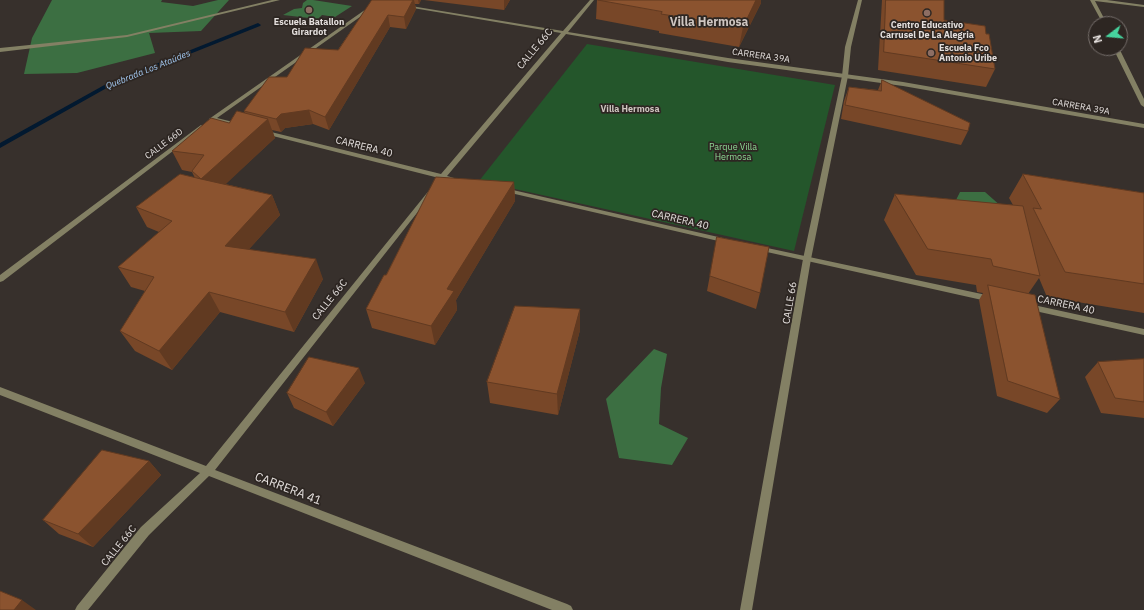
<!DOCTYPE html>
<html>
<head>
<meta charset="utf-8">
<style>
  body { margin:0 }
  #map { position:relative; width:1144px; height:610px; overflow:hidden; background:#37302c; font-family:"IBM Plex Sans",sans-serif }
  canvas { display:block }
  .north { position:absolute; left:1088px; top:16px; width:40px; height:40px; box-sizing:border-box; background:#2d2622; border:1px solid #77706d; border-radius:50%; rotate:254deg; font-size:11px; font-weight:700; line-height:16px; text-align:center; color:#e5e0de }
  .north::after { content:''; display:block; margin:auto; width:14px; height:18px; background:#46d49e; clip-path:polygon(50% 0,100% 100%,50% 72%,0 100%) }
</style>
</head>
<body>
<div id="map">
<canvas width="1144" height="610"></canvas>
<div class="north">N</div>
</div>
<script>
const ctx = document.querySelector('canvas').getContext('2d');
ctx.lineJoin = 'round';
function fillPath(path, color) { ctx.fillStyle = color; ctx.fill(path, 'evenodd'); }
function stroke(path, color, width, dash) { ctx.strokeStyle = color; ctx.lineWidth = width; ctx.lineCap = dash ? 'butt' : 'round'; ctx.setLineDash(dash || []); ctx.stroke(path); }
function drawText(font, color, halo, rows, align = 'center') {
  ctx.font = font + ' "IBM Plex Sans",sans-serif'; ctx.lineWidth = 3.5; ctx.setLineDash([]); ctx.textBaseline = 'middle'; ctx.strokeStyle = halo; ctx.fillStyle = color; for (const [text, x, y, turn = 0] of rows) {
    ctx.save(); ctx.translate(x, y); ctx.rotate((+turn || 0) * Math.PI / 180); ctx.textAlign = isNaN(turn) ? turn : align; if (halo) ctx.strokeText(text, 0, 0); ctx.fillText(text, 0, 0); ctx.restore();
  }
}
fillPath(new Path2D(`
  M 587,44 L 835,85 L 794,251 L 479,181 Z`), '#24562b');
fillPath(new Path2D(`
  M 52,0 L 162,0 L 161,2 L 193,6 L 218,0 L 229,0 L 201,31 L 149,33 L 155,53 L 77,73 L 24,74 L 32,38 Z
  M 307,0 L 313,0 L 352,6 L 335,17 L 322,15 L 318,19 L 283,15 L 294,9 L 302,8 L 303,3 Z
  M 960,192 L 985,192 L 1002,207 L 955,202 Z
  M 654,349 L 667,354 L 661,388 L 659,424 L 688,438 L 672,465 L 619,458 L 606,399 Z`), '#3c6f42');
fillPath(new Path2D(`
  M 258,23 L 261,25 L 260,26 L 112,85 L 0,148 L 0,143 L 108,83 Z`), '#021930');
fillPath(new Path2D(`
  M 272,0 L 280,0 L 127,37 L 0,52 L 0,48 L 127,35 Z
  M 379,0 L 384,0 L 217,118 L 233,122 L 233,124 L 209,121 L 209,119 Z
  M 590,0 L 594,0 L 568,32 L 728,58 L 903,82 L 1144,124 L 1144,128 L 903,86 L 728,62 L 566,34 L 447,176 L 454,178 L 454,180 L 444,179 L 442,181 L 438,181 L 437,180 L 439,178 L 261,133 L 260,132 L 263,130 L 441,174 L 561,33 L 407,7 L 405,7 L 405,5 L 563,31 Z
  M 1090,0 L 1107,0 L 1144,5 L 1144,7 L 1095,1 L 1107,24 L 1103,24 Z
  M 1113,48 L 1119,48 L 1144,99 L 1144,107 L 1141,105 Z
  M 201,125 L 204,127 L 203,128 L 3,281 L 0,282 L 0,275 Z
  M 433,187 L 435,188 L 435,190 L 215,470 L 567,604 L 571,606 L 573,610 L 552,610 L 209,476 L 149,535 L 88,610 L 75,610 L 77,606 L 141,527 L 200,473 L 0,395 L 0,387 L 206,466 L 431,188 Z
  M 504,188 L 727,239 L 731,241 L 727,243 L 502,191 L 502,189 Z
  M 755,246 L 758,246 L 991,296 L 995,299 L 991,302 L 758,250 L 754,248 Z
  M 1029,304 L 1144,329 L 1144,335 L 1026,309 L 1025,307 Z`), '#838064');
fillPath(new Path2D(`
  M 858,0 L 862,0 L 851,47 L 848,76 L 811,259 L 752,610 L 740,610 L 803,259 L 842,76 L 845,47 Z`), '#838064');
fillPath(new Path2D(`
  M 372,0 L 421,0 L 419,4 L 415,4 L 416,9 L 406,29 L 390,27 L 329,130 L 313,124 L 285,128 L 281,132 L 272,130 L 275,138 L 225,184 L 272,195 L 280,215 L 249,249 L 323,279 L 294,332 L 220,312 L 172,370 L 135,351 L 120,331 L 145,291 L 131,287 L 118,267 L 159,232 L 147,227 L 136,207 L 195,178 L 192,172 L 182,170 L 172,151 L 229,123 L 245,113 L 244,111 L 287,77 L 338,50 Z
  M 424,0 L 510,0 L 504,10 Z
  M 597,0 L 761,3 L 739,47 L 659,33 L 659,31 L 596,19 Z
  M 882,0 L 944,0 L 944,20 L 986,34 L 995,69 L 986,87 L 878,70 Z
  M 882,80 L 968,131 L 961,145 L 841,119 L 844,101 L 849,87 L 878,90 Z
  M 1023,174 L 1144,193 L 1144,313 L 1047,297 L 1039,278 L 1028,294 L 1060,399 L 1047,413 L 997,396 L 979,300 L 983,293 L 977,292 L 976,285 L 916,275 L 884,220 L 895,194 L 1013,205 L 1009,198 Z
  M 514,182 L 515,201 L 456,300 L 457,310 L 435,345 L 372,328 L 366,309 L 386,275 Z
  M 717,237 L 760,293 L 756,309 L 707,291 Z
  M 580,330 L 558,415 L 490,403 L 487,382 Z
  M 1144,359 L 1144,418 L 1101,413 L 1085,377 L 1098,362 Z
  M 365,383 L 333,426 L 294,408 L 287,393 Z
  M 149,461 L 161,475 L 93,547 L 59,534 L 43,520 Z`), '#784728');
fillPath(new Path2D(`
  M 413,0 L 414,0 L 416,9 L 406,29 L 404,17 Z
  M 418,0 L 421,0 L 419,4 Z
  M 504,0 L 510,0 L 504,10 Z
  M 756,0 L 761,0 L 761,3 L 739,47 L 743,27 Z
  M 388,15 L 390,27 L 329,130 L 325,117 Z
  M 309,110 L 313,124 L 285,128 L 281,132 L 276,119 L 281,114 Z
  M 268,119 L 275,138 L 210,199 L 201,179 Z
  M 514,182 L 515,201 L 456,300 L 457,310 L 435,345 L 431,326 L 447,289 Z
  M 272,195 L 280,215 L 234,266 L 225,246 Z
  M 316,259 L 323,279 L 294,332 L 285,312 Z
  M 209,292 L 220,312 L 172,370 L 159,351 Z
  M 580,309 L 580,330 L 558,415 L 557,394 Z
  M 359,368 L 365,383 L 333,426 L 326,412 Z
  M 149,461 L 161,475 L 93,547 L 78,534 Z
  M 22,600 L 36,610 L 14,610 Z`), '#613a21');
const building = new Path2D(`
  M 372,0 L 413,0 L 404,17 L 388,15 L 325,117 L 309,110 L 281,114 L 276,119 L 244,111 L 269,77 L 287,77 L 305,48 L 338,50 Z
  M 598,0 L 756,0 L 743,27 L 661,14 L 662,12 Z
  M 886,0 L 944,0 L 944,20 L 985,26 L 986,34 L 989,34 L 995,69 L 884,52 Z
  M 882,80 L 970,123 L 968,131 L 845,105 L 849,87 L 881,91 Z
  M 237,111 L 268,119 L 201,179 L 272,195 L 225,246 L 316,259 L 285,312 L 209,292 L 159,351 L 120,331 L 154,277 L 118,267 L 172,221 L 136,207 L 180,174 L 201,179 L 192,171 L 204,155 L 172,151 L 211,118 L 229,123 Z
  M 1023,174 L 1144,193 L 1144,284 L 1065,272 L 1033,208 L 1041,209 Z
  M 436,177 L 514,182 L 447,289 L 454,291 L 431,326 L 366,309 L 384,275 L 386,275 Z
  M 895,194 L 1023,206 L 1040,276 L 993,266 L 991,259 L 928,249 Z
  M 717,237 L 769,247 L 760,293 L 710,276 Z
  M 988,285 L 1035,295 L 1060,399 L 1008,381 Z
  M 515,306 L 580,309 L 557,394 L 487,382 Z
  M 309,357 L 359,368 L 326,412 L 287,393 Z
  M 1144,359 L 1144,402 L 1115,398 L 1098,362 Z
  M 102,450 L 149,461 L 78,534 L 43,520 Z
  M 0,591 L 22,600 L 14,610 L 0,610 Z`);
fillPath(building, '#8b532f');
stroke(building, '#613a21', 1);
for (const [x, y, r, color] of [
  [309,10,4,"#8d6e63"],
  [927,13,4,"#8d6e63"],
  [931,53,4,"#8d6e63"]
]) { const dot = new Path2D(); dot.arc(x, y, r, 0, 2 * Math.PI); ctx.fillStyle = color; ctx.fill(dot); stroke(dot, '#2d2622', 1.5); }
drawText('bold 9px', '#e5e0de', '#2d2622', [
  ["Escuela Batallon",309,22],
  ["Girardot",309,32],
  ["Centro Educativo",927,25],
  ["Carrusel De La Alegria",927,35],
  ["Escuela Fco",939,48,"left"],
  ["Antonio Uribe",939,58,"left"]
]);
drawText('9px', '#e5e0de', '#2d2622', [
  ["CARRERA 39A",761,56,8],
  ["CARRERA 39A",1081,107,10],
  ["CALLE 66D",164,144,-37]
]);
drawText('italic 9px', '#a6cdf7', '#2d2622', [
  ["Quebrada Los Ataúdes",148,70,-22]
]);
drawText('bold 9px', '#cec5c0', '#2d2622', [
  ["Villa Hermosa",630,109]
]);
drawText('9px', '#8ed996', '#2d2622', [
  ["Parque Villa",733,147],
  ["Hermosa",733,157]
]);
drawText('10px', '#e5e0de', '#2d2622', [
  ["CALLE 66C",535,49,-50],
  ["CARRERA 40",364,147,14],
  ["CARRERA 40",680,220,13],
  ["CALLE 66C",330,300,-51],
  ["CALLE 66",790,303,-80],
  ["CARRERA 40",1066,305,12],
  ["CALLE 66C",119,546,-51]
]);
drawText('bold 12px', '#cec5c0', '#2d2622', [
  ["Villa Hermosa",709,23]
]);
drawText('12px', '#e5e0de', '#2d2622', [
  ["CARRERA 41",288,489,21]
]);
</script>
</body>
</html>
